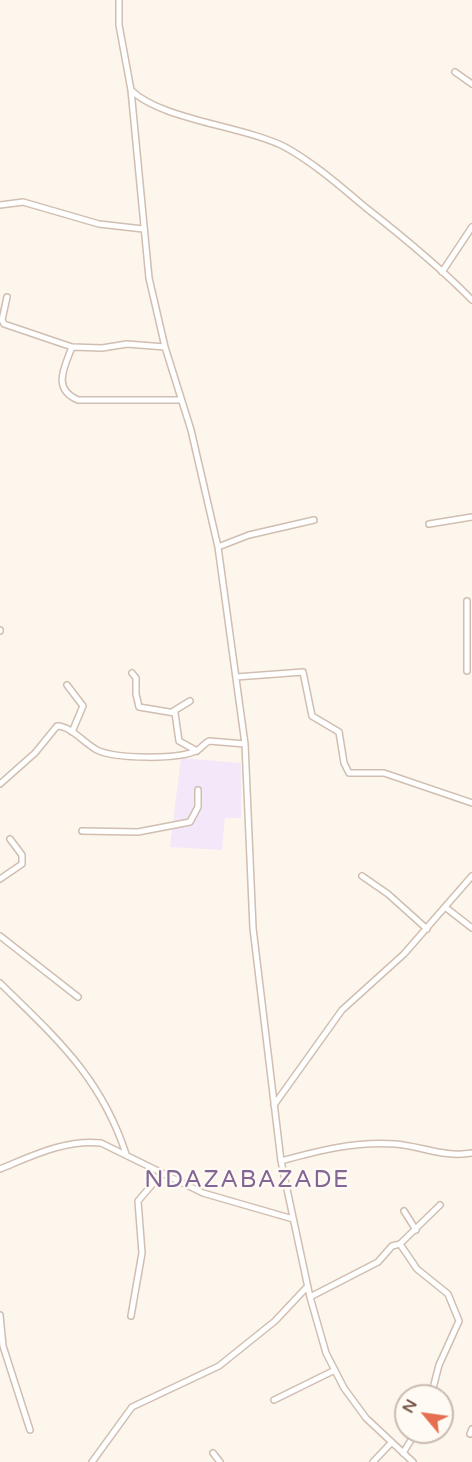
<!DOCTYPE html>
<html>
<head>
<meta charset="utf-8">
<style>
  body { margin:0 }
  #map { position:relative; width:472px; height:1462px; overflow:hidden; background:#fdf6ec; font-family:"Varela Round",sans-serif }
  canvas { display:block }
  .north { position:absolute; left:394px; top:1384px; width:60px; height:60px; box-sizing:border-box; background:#fffaf3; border:2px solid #cabbb1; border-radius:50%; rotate:299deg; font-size:16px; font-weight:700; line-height:24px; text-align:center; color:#7a5c4d }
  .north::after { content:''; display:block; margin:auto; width:21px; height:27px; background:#e76f51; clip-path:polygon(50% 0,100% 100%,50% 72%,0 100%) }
</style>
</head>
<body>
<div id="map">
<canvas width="472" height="1462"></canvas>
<div class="north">N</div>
</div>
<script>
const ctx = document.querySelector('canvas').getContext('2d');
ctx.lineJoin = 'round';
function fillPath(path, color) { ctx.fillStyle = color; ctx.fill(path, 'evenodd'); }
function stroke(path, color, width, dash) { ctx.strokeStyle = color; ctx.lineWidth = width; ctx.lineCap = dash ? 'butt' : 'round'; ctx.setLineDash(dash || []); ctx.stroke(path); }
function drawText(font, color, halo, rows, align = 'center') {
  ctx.font = font + ' "Varela Round",sans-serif'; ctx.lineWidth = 5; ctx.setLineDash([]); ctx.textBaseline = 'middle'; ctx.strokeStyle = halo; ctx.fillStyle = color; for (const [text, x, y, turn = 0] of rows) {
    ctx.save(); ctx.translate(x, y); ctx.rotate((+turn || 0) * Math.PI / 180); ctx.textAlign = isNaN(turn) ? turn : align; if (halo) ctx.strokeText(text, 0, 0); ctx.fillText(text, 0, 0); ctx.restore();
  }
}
fillPath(new Path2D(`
  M 181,758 L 241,763 L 241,818 L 225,818 L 222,850 L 170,847 Z`), '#f3e8fa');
const street = new Path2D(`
  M 119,0 L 119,25 L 131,90 L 149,278 L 165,347 L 191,430 L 218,547 L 245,744 L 253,928 L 281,1161 L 310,1297 L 326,1353 L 344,1388 L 366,1418 L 413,1462
  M 455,72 L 472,84
  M 131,90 C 161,120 244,126 285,147 C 314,163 340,186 365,207 C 402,236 439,266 472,300
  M 0,205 L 23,202 L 99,224 L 143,229
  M 442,272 L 472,227
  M 7,297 L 2,320 L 4,324 L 72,347
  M 165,347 L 127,344 L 102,348 L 72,347 C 64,368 52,389 78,400 L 181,400
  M 429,524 L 472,517
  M 218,547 L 249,535 L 314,520
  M 467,601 L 467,671
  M 0,630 L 0,631
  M 132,673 L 136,678 L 136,694 L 139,707 L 175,713 L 179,741 L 197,751
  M 236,677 L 303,672 L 312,716 L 339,732 L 344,763 L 349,773 L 384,773 L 472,803
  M 67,685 L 83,706 L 72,732
  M 172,712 L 190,701
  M 0,784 L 35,753 L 57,726 C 71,726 84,743 97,750 C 116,759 179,760 198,750 C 202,747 205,743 209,741 L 245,744
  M 82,831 L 138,832 L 190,822 L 198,807 L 198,790
  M 362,876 L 388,894 L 427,929
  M 0,879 L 22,864 L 22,855 L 10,839
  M 445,907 L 472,928
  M 0,936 L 78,997
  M 0,983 C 56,1038 101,1077 126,1154
  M 274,1105 L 342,1010 L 404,954 L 472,876
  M 281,1161 C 317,1151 356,1141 395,1144 C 421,1146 445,1158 472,1153
  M 0,1169 C 32,1156 66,1139 101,1143 L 203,1193 L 293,1219
  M 404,1211 L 416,1230
  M 400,1244 L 440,1205
  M 310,1297 L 378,1262 L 392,1246 L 400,1244 L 417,1269 L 448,1294 L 459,1321 L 439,1365 L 431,1396
  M 0,1315 L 3,1346 L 30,1430
  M 131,1316 L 142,1253 L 138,1201 L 162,1173
  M 274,1400 L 335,1370
  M 470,1434 L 472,1429
  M 213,1453 L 220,1462
  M 403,1453 L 416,1432
  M 92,1462 L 132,1407 L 219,1366 L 275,1321 L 307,1287
  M 373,1462 L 391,1443`);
stroke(street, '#d1beb0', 8);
stroke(street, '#fff', 5);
ctx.letterSpacing = '1.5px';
drawText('24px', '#846695', '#fffaf3', [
  ["NDAZABAZADE",247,1181]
]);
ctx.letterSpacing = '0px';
</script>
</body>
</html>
